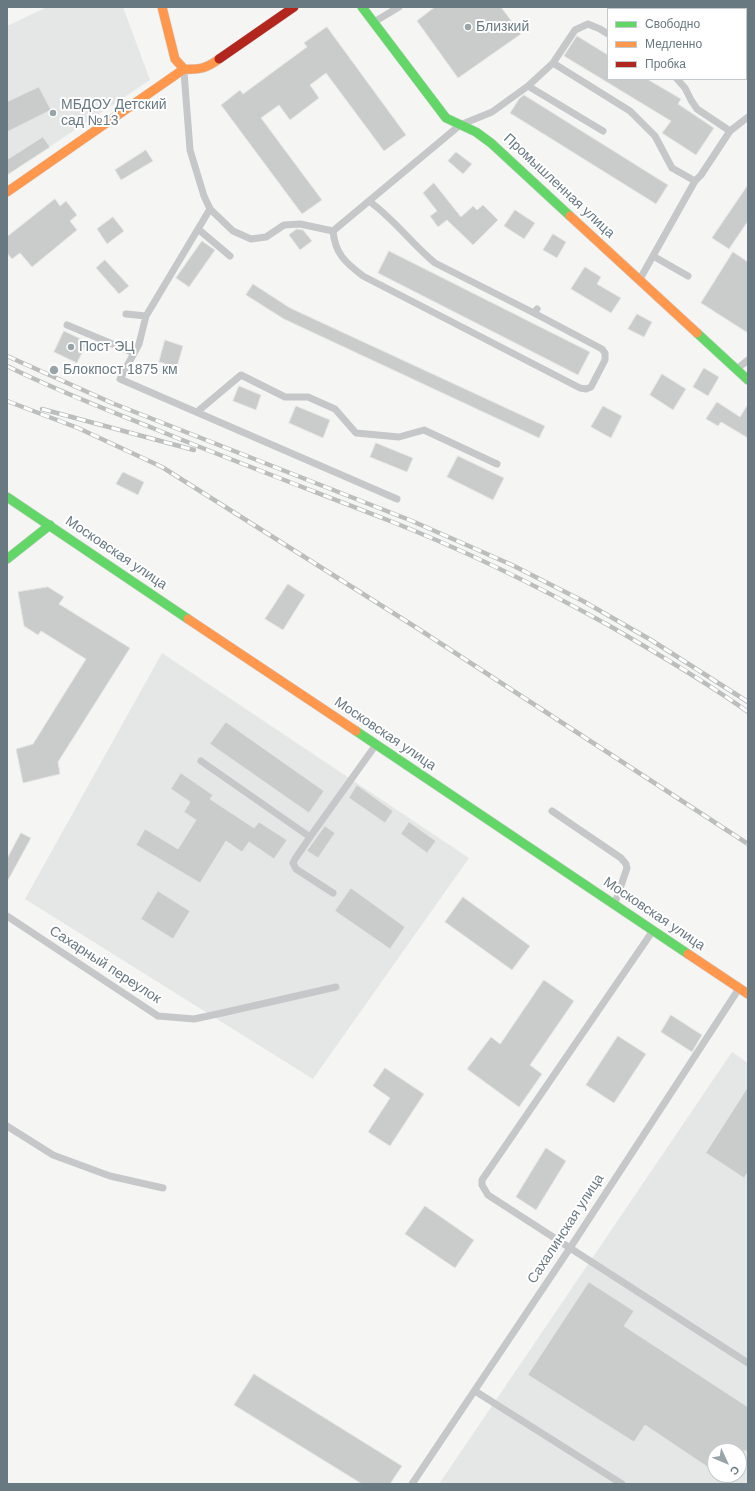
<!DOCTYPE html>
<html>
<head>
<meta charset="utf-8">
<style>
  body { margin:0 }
  #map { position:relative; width:755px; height:1491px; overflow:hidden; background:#f5f5f4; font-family:Arial,sans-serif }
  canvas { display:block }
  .frame { position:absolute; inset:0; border:8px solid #687981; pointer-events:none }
  .legend { position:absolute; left:607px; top:8px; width:140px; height:72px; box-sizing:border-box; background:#fff; border:1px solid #c3c9cd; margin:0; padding:5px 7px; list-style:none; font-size:12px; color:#687981 }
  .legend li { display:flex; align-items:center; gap:8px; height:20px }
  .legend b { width:20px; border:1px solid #c3c9cd }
  .north { position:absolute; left:707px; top:1443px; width:40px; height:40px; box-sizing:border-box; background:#fff; border:1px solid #c3c9cd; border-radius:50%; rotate:134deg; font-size:11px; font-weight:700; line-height:16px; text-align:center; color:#687981 }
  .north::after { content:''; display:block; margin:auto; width:14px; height:18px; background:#99a4a9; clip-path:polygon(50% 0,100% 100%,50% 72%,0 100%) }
</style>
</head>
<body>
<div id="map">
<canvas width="755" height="1491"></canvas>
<div class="frame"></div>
<ul class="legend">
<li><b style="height:5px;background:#63d668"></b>Свободно</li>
<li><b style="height:5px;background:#ff974d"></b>Медленно</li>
<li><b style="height:5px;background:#b3261e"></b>Пробка</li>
</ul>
<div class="north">С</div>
</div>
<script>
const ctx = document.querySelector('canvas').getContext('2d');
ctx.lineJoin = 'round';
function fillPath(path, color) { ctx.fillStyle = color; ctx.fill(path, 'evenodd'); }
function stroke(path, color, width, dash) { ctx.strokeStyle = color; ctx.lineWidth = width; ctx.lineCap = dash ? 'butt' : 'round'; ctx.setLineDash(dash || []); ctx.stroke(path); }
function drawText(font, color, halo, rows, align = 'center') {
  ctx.font = font + ' Arial,sans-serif'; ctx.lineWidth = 4; ctx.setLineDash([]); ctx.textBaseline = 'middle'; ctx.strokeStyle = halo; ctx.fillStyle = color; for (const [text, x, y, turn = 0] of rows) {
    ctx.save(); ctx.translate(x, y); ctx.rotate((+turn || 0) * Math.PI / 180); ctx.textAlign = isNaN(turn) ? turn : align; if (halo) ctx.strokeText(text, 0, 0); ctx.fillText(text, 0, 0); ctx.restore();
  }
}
fillPath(new Path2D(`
  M 47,7 L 123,7 L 150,80 L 7,175 L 7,26 Z
  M 162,653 L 469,858 L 313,1079 L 25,899 Z
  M 732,1052 L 748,1063 L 748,1484 L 439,1484 ZM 715,1451 L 739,1451 L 739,1475 L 715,1475 Z`), '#e5e6e6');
const building = new Path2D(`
  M 435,7 L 501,7 L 521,34 L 458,78 L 417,21 Z
  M 327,27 L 406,135 L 384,151 L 326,73 L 310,85 L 319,98 L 290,120 L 279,105 L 261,118 L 322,200 L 302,214 L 221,105 L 240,90 L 243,94 L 307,47 L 304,43 Z
  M 577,36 L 608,55 L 608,79 L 647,79 L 681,99 L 678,104 L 714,128 L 696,155 L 662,133 L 671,121 L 564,56 Z
  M 39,87 L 51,110 L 7,132 L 7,102 Z
  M 524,95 L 668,185 L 656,204 L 510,113 L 519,99 Z
  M 43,137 L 50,147 L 7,175 L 7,160 Z
  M 146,150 L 153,161 L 121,180 L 115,170 Z
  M 456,152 L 472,164 L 463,174 L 448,161 Z
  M 434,183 L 461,217 L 473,206 L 477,210 L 483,205 L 498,220 L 473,245 L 447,220 L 438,227 L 430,216 L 437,211 L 423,193 Z
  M 748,185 L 748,221 L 729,249 L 712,238 Z
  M 55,199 L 60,206 L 66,201 L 77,215 L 70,221 L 77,230 L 32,267 L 20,253 L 12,259 L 7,253 L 7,237 Z
  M 515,210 L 535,223 L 524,239 L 504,226 Z
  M 113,217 L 124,231 L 107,244 L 97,229 Z
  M 297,229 L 303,230 L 312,241 L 300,250 L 289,235 Z
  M 553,234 L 566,242 L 557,258 L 543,250 Z
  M 202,241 L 215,250 L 189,287 L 176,278 Z
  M 389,251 L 590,352 L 578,375 L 378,273 Z
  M 733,252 L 748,262 L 748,333 L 701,303 Z
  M 105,260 L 129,286 L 119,294 L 96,268 Z
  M 585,267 L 601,277 L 597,284 L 621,298 L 611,313 L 571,289 Z
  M 253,284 L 290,308 L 545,426 L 539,438 L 284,319 L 246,295 Z
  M 637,314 L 652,322 L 644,337 L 628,329 Z
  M 64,331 L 87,342 L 77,363 L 54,352 Z
  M 165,340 L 183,346 L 177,367 L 159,362 Z
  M 704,368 L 719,377 L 708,396 L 693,387 Z
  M 662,374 L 686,389 L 673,410 L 650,395 Z
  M 239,386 L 261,395 L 256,410 L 233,401 Z
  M 717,402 L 740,417 L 748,404 L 748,438 L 721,422 L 718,426 L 706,419 Z
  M 296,406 L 330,420 L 323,438 L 289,423 Z
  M 603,406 L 622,416 L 611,438 L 591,427 Z
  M 376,443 L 413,458 L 407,472 L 370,457 Z
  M 458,456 L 504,478 L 493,500 L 447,477 Z
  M 123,472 L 144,482 L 138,495 L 116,484 Z
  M 288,584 L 305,595 L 283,630 L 265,619 Z
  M 48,587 L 64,597 L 59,604 L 130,648 L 58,762 L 60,774 L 23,783 L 16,749 L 33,744 L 86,659 L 41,631 L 38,635 L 24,626 L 18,592 Z
  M 226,722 L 324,791 L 309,813 L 210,744 Z
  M 181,773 L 213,795 L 210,799 L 254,828 L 259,822 L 287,840 L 274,859 L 249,842 L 242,852 L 226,841 L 200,883 L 136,845 L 145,829 L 178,849 L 196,820 L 184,812 L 190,802 L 171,789 Z
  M 357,785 L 393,811 L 385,823 L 349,798 Z
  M 409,822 L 436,841 L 427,853 L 401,834 Z
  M 325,826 L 335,833 L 318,858 L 307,851 Z
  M 21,833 L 31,838 L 7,882 L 7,859 Z
  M 351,888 L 405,927 L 390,949 L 335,911 Z
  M 158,891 L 190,911 L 173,939 L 141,919 Z
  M 463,897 L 530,946 L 512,970 L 445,922 Z
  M 544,980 L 574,1001 L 530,1065 L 542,1074 L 519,1107 L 467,1069 L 491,1037 L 500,1044 Z
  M 671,1015 L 702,1035 L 692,1052 L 661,1032 Z
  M 618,1036 L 646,1054 L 614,1103 L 586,1085 Z
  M 385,1068 L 424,1094 L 390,1146 L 368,1132 L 390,1098 L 373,1086 Z
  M 748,1087 L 748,1172 L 744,1178 L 706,1153 Z
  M 546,1148 L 566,1161 L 536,1210 L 516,1197 Z
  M 425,1206 L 474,1240 L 455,1268 L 405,1234 Z
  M 589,1282 L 634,1311 L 624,1326 L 748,1407 L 748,1451 L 715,1451 L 715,1472 L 645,1425 L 634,1442 L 528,1375 Z
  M 254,1374 L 402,1466 L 390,1484 L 362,1484 L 234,1405 Z`);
fillPath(building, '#cacccc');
stroke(building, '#e4e4e4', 1);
const fast = new Path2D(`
  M 362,7 L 446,118 L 476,132 L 491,143 L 570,216
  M 697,333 L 748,380
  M 7,497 L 188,619
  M 7,559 L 50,525
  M 356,731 L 688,954`);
const slow = new Path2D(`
  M 162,7 L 175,59 L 184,69
  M 7,192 L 184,69 C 200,70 207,68 219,59
  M 570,216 L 697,333
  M 188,619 L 356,731
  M 688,954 L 748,994`);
const jam = new Path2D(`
  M 219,59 L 294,7`);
stroke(fast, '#d1d2d2', 10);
stroke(slow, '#d1d2d2', 10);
stroke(jam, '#d1d2d2', 10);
stroke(new Path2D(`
  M 374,22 L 399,7
  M 553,63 L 575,30 L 588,24 L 600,29 L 608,34
  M 184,72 L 190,150 L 204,196 L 210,209 L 233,231 L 251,239 L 266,237 L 284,225 L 300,224 L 333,231
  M 677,79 L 685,88 L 691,100 L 697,109 L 730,131
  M 528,86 L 492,112 L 460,125 L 333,231 C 335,254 346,263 363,276 L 580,388 L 586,389 L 591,387 L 605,360 L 605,353 L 602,349 L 534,313 L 537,309
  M 603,131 L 528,86 L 553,63 L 630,111 L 655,136 L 672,168 L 695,181 L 701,175 L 730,131 L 748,117
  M 369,201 C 394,219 412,244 435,263 L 534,313
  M 198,229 L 230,256
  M 653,256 L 688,276
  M 640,279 L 695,181
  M 126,314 L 146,316 L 210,209
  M 146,316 L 139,344 L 120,379 L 397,499
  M 67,325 L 134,353
  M 737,369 L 748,360
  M 197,412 L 241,375 L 285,397 L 308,397 L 335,409 L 356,433 L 399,437 L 424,430 L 497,464
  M 201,761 L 310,837 L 375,746
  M 552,811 L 621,858 L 626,864 L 627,868 L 615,903
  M 310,837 L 295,859 L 293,863 L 296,869 L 333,893
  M 7,916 L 158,1016 L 194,1019 L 222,1013 L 336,987
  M 652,932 L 482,1180 L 482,1185 L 488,1195 L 748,1363
  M 7,1126 L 53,1155 L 110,1176 L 163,1188
  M 475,1391 L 622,1484
  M 412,1484 L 570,1248 L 738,990`), '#c5c7c8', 7);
stroke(fast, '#63d668', 9);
stroke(slow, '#ff974d', 9);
stroke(jam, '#b3261e', 9);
const rail = new Path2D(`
  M 7,356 L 112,403 L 412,521 L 512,565 L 583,601 L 651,640 L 748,702
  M 7,366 C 55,390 105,409 155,429 C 231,460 308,489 385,519 C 462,549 536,585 608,625 C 655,652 703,680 748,712
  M 7,401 L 78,428 L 162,467 L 417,628 L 748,844
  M 42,409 L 194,450`);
stroke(rail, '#bcbebe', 4.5);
stroke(rail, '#fff', 3, [9]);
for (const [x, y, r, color] of [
  [468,27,4,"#99a4a9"],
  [53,113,4,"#99a4a9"],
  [71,347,4,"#99a4a9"],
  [54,370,5,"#99a4a9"]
]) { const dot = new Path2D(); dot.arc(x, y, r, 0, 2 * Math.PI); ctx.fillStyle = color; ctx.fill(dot); stroke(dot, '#fff', 1.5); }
drawText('14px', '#687981', '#fff', [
  ["Близкий",476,27],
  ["МБДОУ Детский",61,105],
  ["сад №13",61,121],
  ["Пост ЭЦ",79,347],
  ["Блокпост 1875 км",63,370]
], 'left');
drawText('14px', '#687981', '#fff', [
  ["Промышленная улица",559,186,43],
  ["Московская улица",116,553,34],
  ["Московская улица",385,734,34],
  ["Московская улица",654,914,34],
  ["Сахарный переулок",105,965,33],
  ["Сахалинская улица",566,1229,-57]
]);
</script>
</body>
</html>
